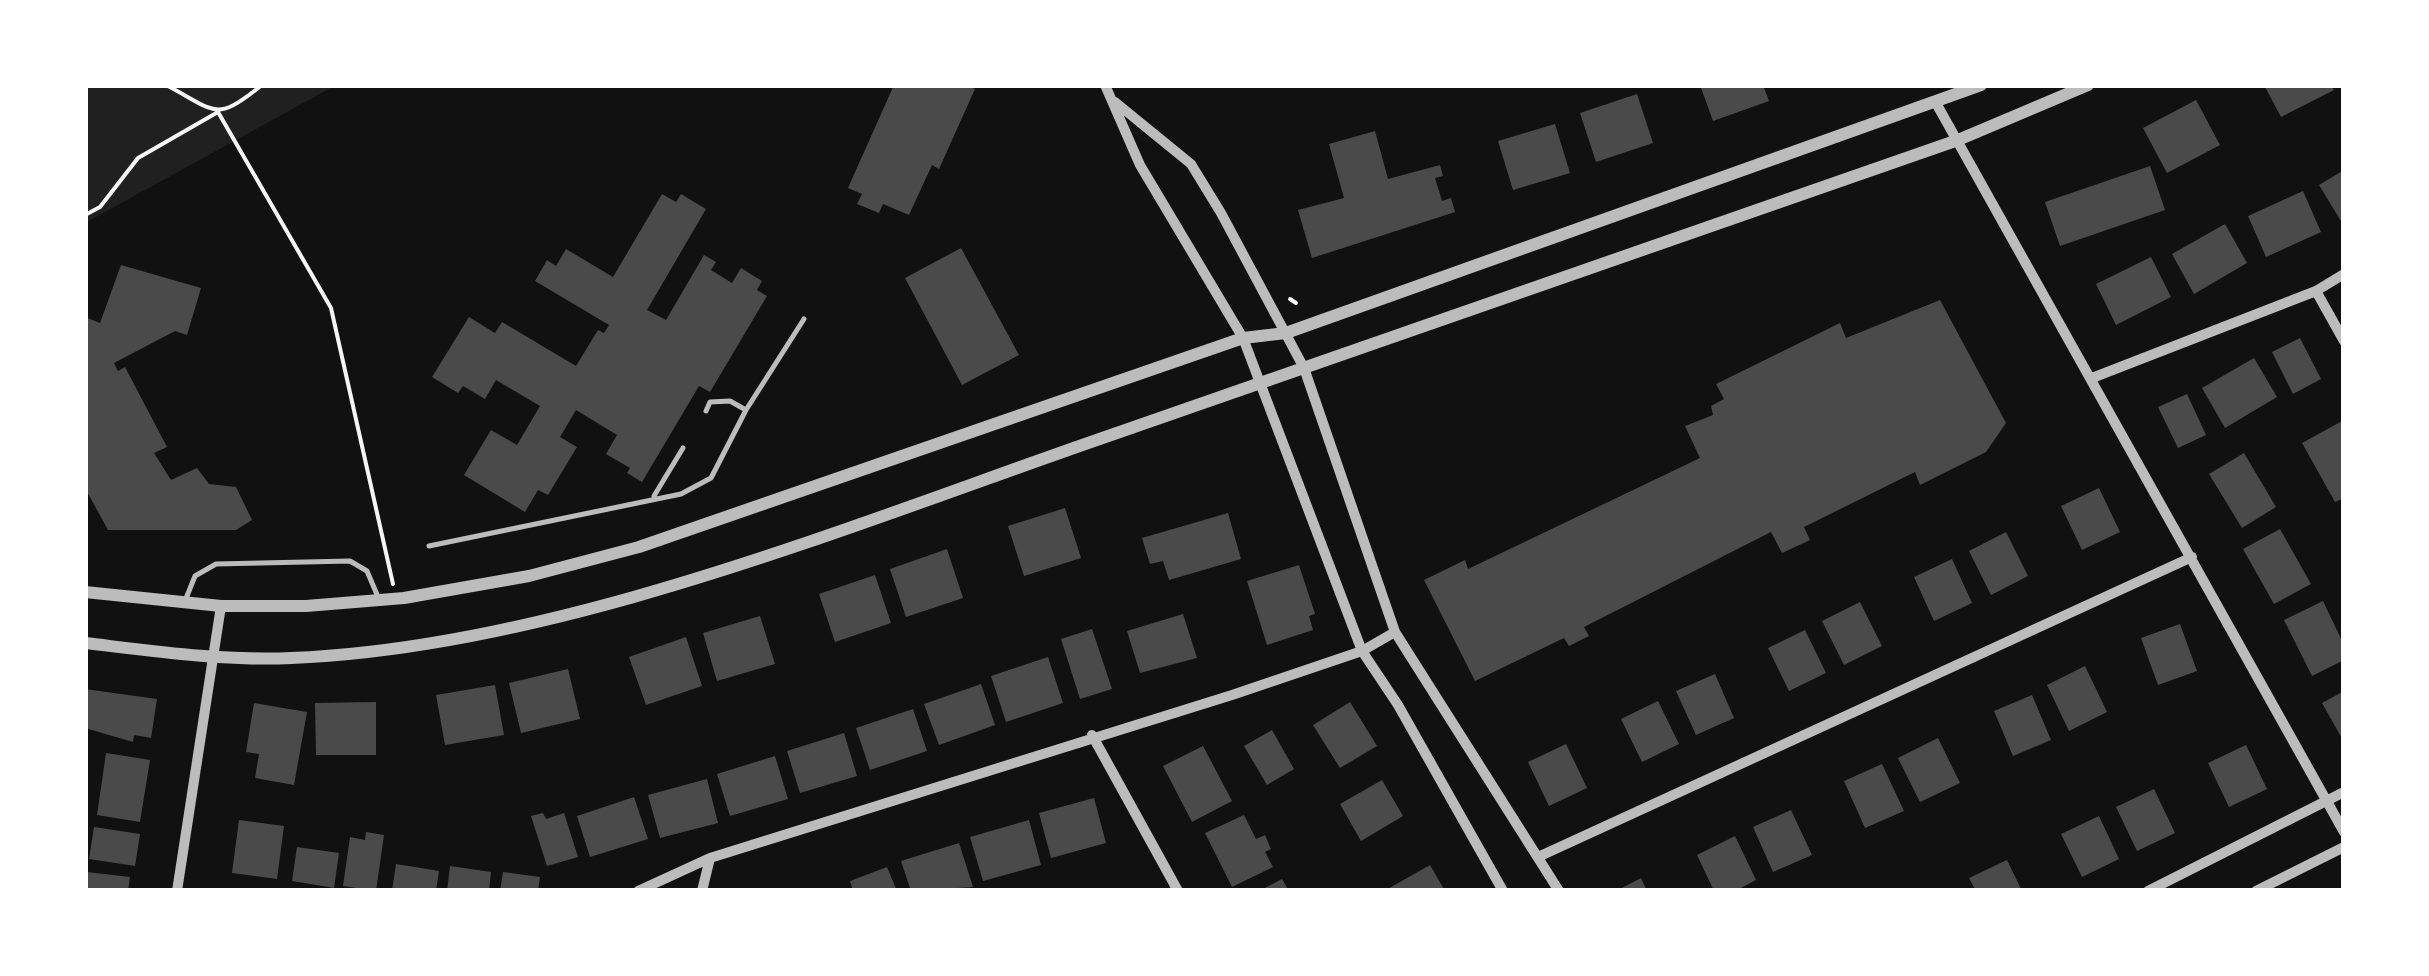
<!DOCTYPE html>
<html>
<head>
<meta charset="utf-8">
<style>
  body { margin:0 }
  #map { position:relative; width:2429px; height:976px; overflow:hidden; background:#111; font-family:Ubuntu,sans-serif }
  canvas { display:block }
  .frame { position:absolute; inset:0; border:88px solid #fff; pointer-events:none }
</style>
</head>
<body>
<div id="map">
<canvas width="2429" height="976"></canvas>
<div class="frame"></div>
</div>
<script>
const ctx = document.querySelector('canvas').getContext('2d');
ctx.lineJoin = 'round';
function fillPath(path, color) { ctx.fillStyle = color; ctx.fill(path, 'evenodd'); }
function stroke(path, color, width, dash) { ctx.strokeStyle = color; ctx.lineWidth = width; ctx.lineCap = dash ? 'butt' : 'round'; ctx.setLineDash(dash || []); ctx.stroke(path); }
fillPath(new Path2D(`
  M 85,85 L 336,85 L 85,223 Z`), '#202020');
fillPath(new Path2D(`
  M 894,85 L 969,85 L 975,89 L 939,169 L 932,165 L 909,215 L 883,204 L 879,213 L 857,204 L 862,194 L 848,188 Z
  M 1700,85 L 1763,85 L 1769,101 L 1713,121 Z
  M 2264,85 L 2331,85 L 2334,90 L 2281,117 Z
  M 1637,94 L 1653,143 L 1596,162 L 1580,113 Z
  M 2196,100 L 2220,145 L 2167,173 L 2143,128 Z
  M 1555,124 L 1570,173 L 1513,190 L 1498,141 Z
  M 1375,131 L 1388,179 L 1440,165 L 1443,176 L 1435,178 L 1442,201 L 1451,198 L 1455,212 L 1312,258 L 1298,210 L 1344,198 L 1329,144 Z
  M 2150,166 L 2165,210 L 2060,246 L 2045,202 Z
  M 2344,170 L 2344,226 L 2319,185 Z
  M 2303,191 L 2321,232 L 2266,257 L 2248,216 Z
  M 662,194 L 676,202 L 681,194 L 706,209 L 647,310 L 666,320 L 704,255 L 716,262 L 711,270 L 732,283 L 741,268 L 762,281 L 757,290 L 767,296 L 710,392 L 699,386 L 642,482 L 627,473 L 630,468 L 606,454 L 617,435 L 576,410 L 560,437 L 577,447 L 548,495 L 538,490 L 525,512 L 464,475 L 491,430 L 517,445 L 540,406 L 496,380 L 485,399 L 463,386 L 458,393 L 432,377 L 469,317 L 495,333 L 502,322 L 576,366 L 598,330 L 604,333 L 609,325 L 535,281 L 547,260 L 556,266 L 566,249 L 613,277 Z
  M 2225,224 L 2247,263 L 2194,294 L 2172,254 Z
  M 961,248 L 1019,355 L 962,385 L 905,278 Z
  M 2151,257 L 2171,297 L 2116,325 L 2096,284 Z
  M 121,265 L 201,288 L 187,335 L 175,331 L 114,363 L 118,371 L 125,367 L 167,447 L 154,453 L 171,480 L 197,468 L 209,484 L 236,487 L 252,520 L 236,530 L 108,530 L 85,488 L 85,317 L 100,323 Z
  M 1940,300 L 2006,423 L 1986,452 L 1920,485 L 1915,472 L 1804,527 L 1810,540 L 1782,553 L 1771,532 L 1584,627 L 1589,636 L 1569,646 L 1564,638 L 1475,681 L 1424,580 L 1465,560 L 1468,569 L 1700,458 L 1685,426 L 1713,415 L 1711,406 L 1724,399 L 1716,384 L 1840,323 L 1846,338 Z
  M 2300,338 L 2321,379 L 2293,394 L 2272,352 Z
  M 2254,358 L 2277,397 L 2225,428 L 2202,388 Z
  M 2187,394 L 2206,435 L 2178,448 L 2158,407 Z
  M 2344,420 L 2344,498 L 2335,502 L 2302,443 Z
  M 2244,453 L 2276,507 L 2242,528 L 2209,474 Z
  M 2099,488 L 2120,532 L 2082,550 L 2061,506 Z
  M 1065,508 L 1081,558 L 1024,576 L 1008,526 Z
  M 1228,513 L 1241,559 L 1169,580 L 1163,561 L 1150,564 L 1142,538 Z
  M 2280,529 L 2311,584 L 2274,604 L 2243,549 Z
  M 2006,532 L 2028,576 L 1991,595 L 1969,551 Z
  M 947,549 L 963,598 L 906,617 L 890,569 Z
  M 1952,559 L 1972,603 L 1934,621 L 1914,577 Z
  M 1299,565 L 1315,614 L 1309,616 L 1313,630 L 1267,645 L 1247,581 Z
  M 875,575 L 891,623 L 835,642 L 819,594 Z
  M 2323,601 L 2344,645 L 2344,660 L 2312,676 L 2284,620 Z
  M 1860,602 L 1882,646 L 1844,665 L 1822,621 Z
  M 1183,614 L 1197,658 L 1140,673 L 1127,631 Z
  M 760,616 L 775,664 L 717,681 L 703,633 Z
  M 2180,624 L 2197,671 L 2158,685 L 2141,638 Z
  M 1092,629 L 1112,689 L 1080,699 L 1061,639 Z
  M 1805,630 L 1826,673 L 1789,691 L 1768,648 Z
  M 686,637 L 702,686 L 646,705 L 629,657 Z
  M 1048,657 L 1063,703 L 1006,722 L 991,676 Z
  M 2085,666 L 2107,712 L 2069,731 L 2047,685 Z
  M 568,669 L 580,719 L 521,733 L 509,683 Z
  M 1715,674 L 1734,718 L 1696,735 L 1676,691 Z
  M 981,684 L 995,725 L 939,745 L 924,704 Z
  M 495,685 L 504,735 L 445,745 L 436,695 Z
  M 85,689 L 157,699 L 151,738 L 134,735 L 133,742 L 85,728 Z
  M 2344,691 L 2344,742 L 2322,703 Z
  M 2032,695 L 2051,740 L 2013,756 L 1994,711 Z
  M 1658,701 L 1679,744 L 1642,762 L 1621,719 Z
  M 376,702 L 376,755 L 316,755 L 315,703 Z
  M 1350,702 L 1377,746 L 1340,768 L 1313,725 Z
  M 254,703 L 307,712 L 294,785 L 255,778 L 259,754 L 246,752 Z
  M 913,709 L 927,751 L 870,770 L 856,728 Z
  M 1272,730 L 1294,769 L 1267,785 L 1244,746 Z
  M 844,733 L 857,776 L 800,793 L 787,751 Z
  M 1938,738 L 1960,783 L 1920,802 L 1898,758 Z
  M 1566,744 L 1587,788 L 1549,806 L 1528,762 Z
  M 2246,745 L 2267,789 L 2229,807 L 2208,763 Z
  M 1203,746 L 1232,801 L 1192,822 L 1163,766 Z
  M 106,753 L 150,760 L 140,822 L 97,815 Z
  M 775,756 L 788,799 L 730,816 L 717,774 Z
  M 1882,764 L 1904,811 L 1865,828 L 1844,781 Z
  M 707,779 L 718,823 L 660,838 L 648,795 Z
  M 1382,780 L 1403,816 L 1361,841 L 1340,804 Z
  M 2154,789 L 2175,833 L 2137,851 L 2116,807 Z
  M 634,797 L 648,839 L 590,857 L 577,816 Z
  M 1094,798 L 1106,843 L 1051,858 L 1039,813 Z
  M 1791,810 L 1812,855 L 1773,872 L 1753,827 Z
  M 543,813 L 546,819 L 564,813 L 578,857 L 547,866 L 531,816 Z
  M 1244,815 L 1256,839 L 1265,835 L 1271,849 L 1265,852 L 1273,867 L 1232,887 L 1205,833 Z
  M 2099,816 L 2119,859 L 2082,877 L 2061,834 Z
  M 239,820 L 284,826 L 277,879 L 232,873 Z
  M 1029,820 L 1041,865 L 983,881 L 970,837 Z
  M 94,827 L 140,834 L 135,866 L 89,859 Z
  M 366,832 L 384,835 L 376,891 L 343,886 L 350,837 L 365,840 Z
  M 1735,836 L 1756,880 L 1735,891 L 1714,891 L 1697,855 Z
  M 959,843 L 973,887 L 911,891 L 901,861 Z
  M 297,847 L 339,853 L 334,888 L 292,881 Z
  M 2007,860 L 2022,891 L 1976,891 L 1969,878 Z
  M 396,864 L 439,871 L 436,891 L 392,891 Z
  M 1430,865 L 1445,891 L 1384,891 Z
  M 450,866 L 491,872 L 489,891 L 447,891 Z
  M 887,867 L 897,891 L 853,891 L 850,881 Z
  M 87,872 L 130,877 L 128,891 L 85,891 Z
  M 503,872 L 540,877 L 538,891 L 500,891 Z
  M 1641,878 L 1647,891 L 1616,891 Z
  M 1282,879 L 1289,891 L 1259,891 Z`), '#4a4a4a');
stroke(new Path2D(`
  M 138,85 L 141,85
  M 166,85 C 218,112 214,123 262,85
  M 85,215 L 100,207 L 138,158 L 218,112 L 331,308 L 393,584
  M 1290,299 L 1296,303`), '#f5f5f5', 4);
stroke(new Path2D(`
  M 706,411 L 710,402 L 730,401 L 746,410
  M 654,496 L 683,448
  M 429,546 L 681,494 L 711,478 L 746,410 L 804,319
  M 185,601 L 195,576 L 216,564 L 350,561 L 367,571 L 378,597`), '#bcbcbc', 5);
stroke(new Path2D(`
  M 1105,85 L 1140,165 L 1243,338 L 1362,651 L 1398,705 L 1503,891
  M 1115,102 L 1191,164 L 1221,213 L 1304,368 L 1395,632 L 1559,891
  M 1936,103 L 2344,832
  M 2316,291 L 2344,341
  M 2092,378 L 2316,291 L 2344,274
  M 1092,735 L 1178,891
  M 1538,857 L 2192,557
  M 177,891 L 221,606
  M 638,891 L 710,858 L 1232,695 L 1362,651 L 1395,632
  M 702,891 L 710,858
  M 2148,891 L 2344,792
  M 2256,891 L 2344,847`), '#bcbcbc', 10);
stroke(new Path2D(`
  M 85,592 L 221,606 L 306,606 L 404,598 L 529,576 L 639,547 L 1243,338 L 1286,333 L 1981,85
  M 85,643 C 153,651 222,661 291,658 C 561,647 858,522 1114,434 C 1396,337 1677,238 1958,140 L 2088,85`), '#bcbcbc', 12);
</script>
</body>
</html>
